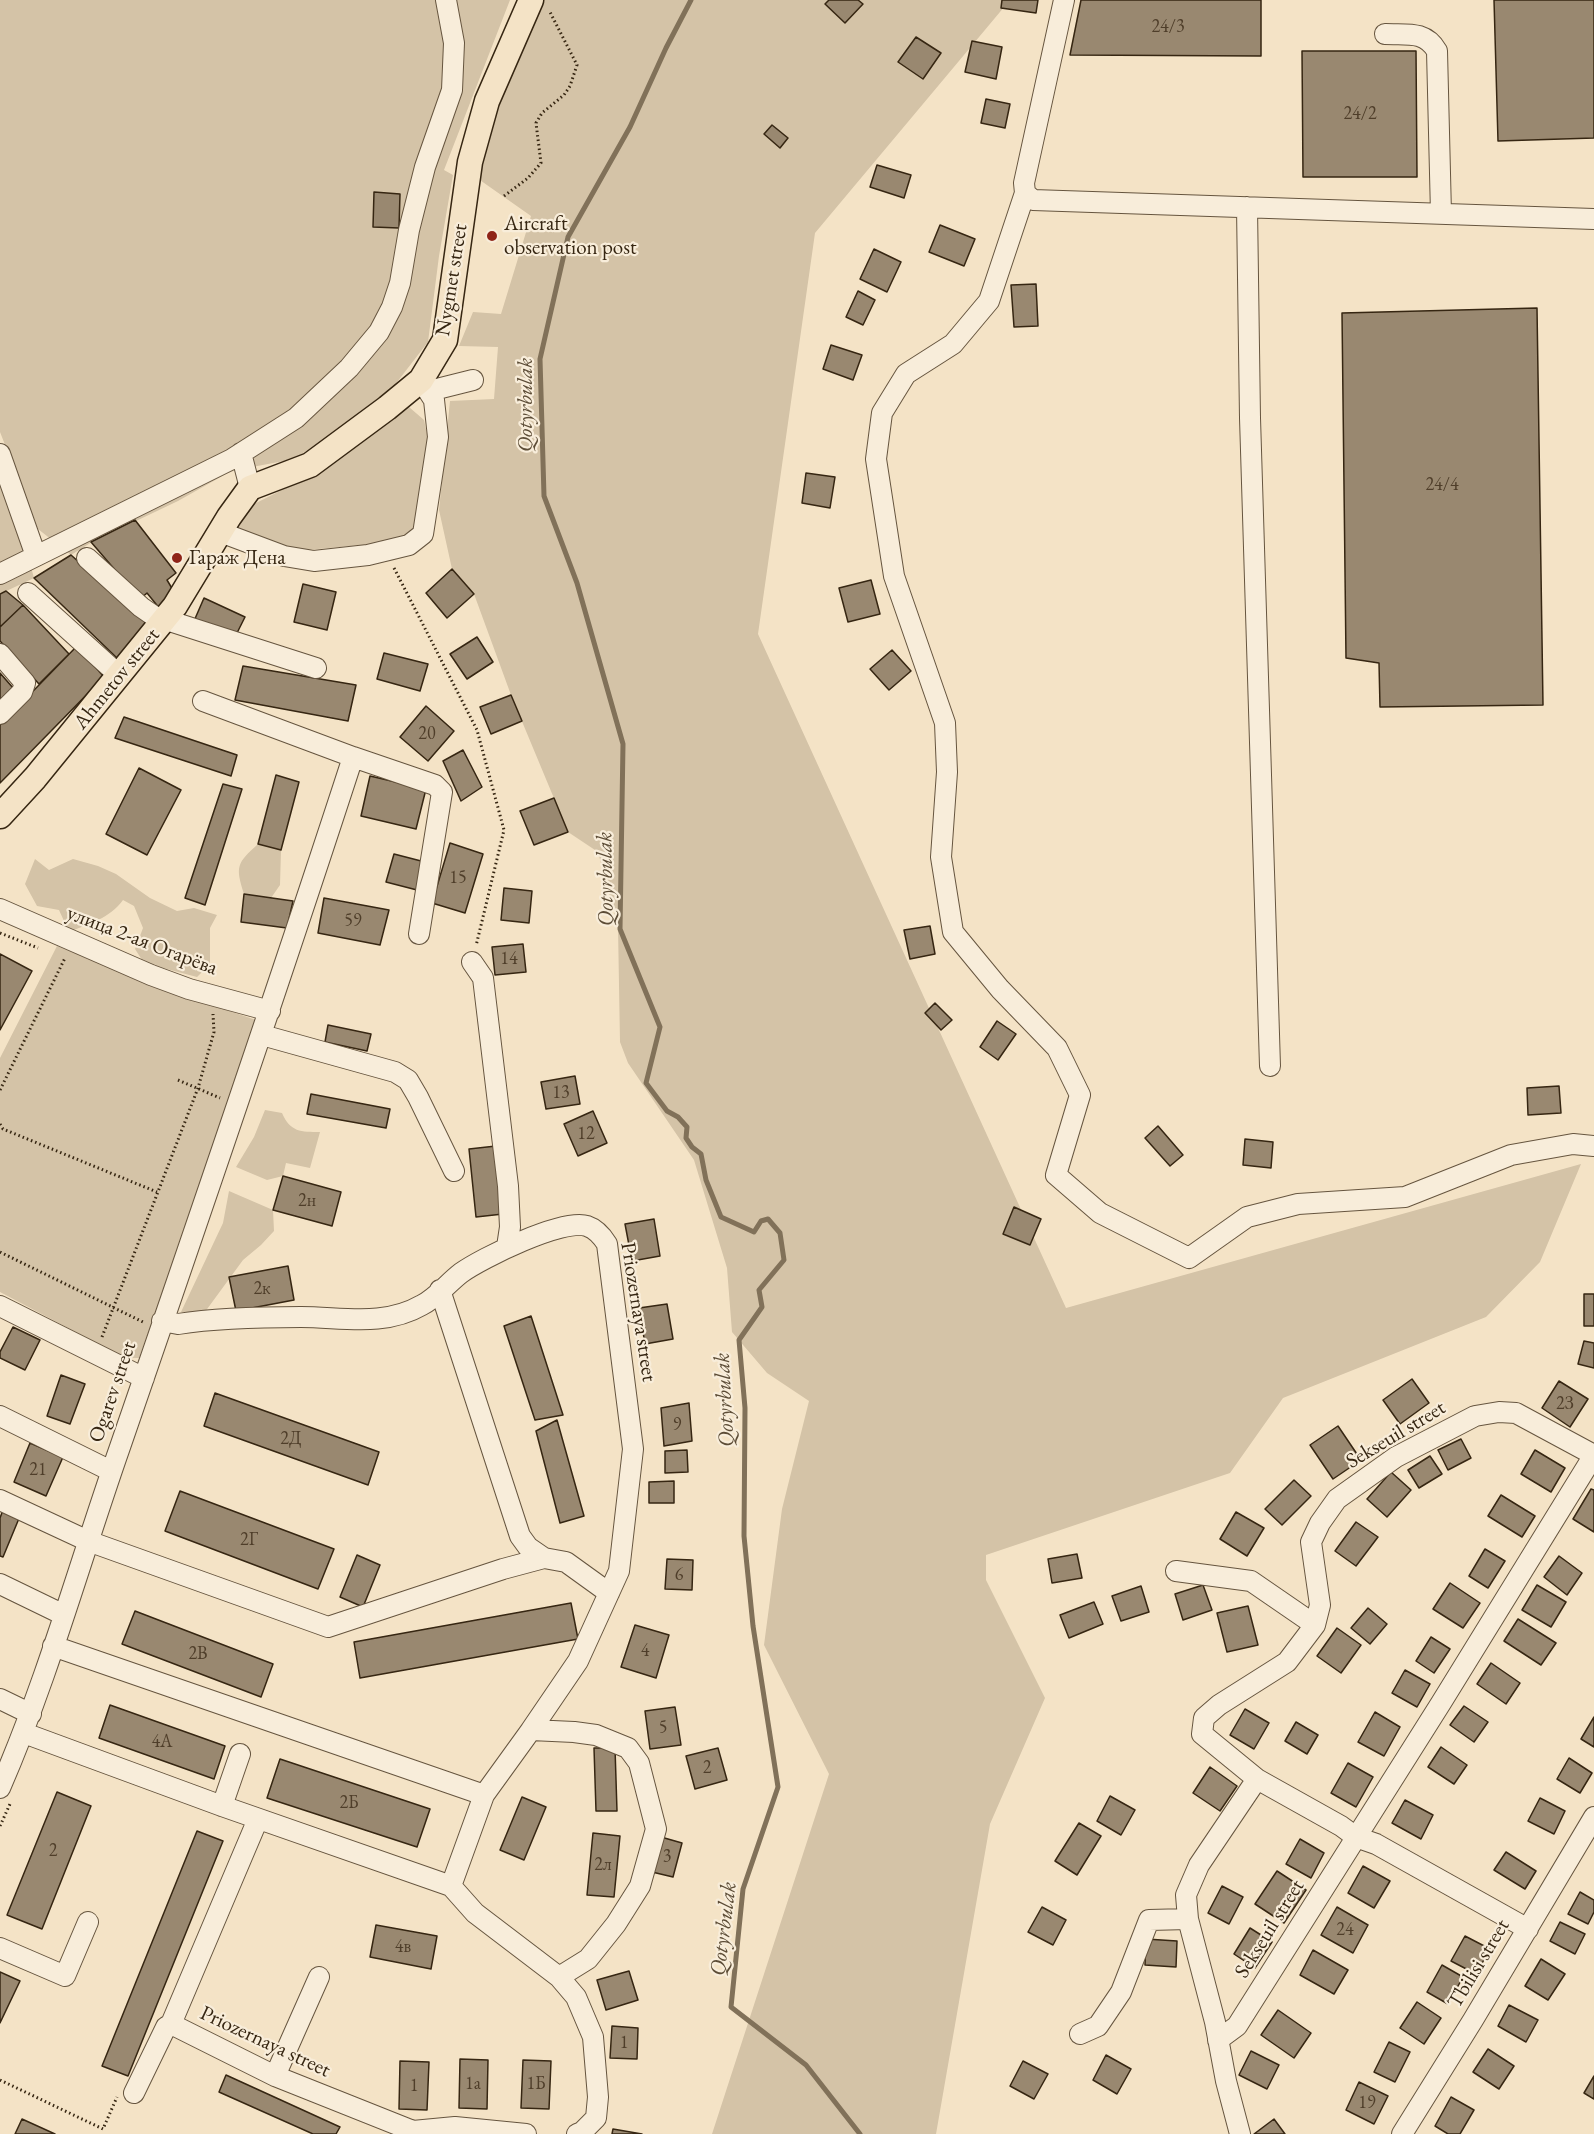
<!DOCTYPE html>
<html>
<head>
<meta charset="utf-8">
<style>
  body { margin:0 }
  canvas { display:block; background:#f4e3c6 }
</style>
</head>
<body>
<canvas width="1594" height="2134"></canvas>
<script>
const ctx = document.querySelector('canvas').getContext('2d');
ctx.lineJoin = 'round';
function fillPath(path, color) { ctx.fillStyle = color; ctx.fill(path, 'evenodd'); }
function stroke(path, color, width, dash) { ctx.strokeStyle = color; ctx.lineWidth = width; ctx.lineCap = dash ? 'butt' : 'round'; ctx.setLineDash(dash || []); ctx.stroke(path); }
function drawText(font, color, halo, rows, align = 'center') {
  ctx.font = font + ' "EB Garamond",serif'; ctx.lineWidth = 4.5; ctx.setLineDash([]); ctx.textBaseline = 'middle'; ctx.strokeStyle = halo; ctx.fillStyle = color; for (const [text, x, y, turn = 0] of rows) {
    ctx.save(); ctx.translate(x, y); ctx.rotate((+turn || 0) * Math.PI / 180); ctx.textAlign = isNaN(turn) ? turn : align; if (halo) ctx.strokeText(text, 0, 0); ctx.fillText(text, 0, 0); ctx.restore();
  }
}
fillPath(new Path2D(`
  M 0,0 L 510,0 L 444,170 L 453,175 L 439,256 L 428,342 L 394,386 L 320,443 L 301,454 L 284,461 L 236,470 L 226,474 L 178,501 L 92,542 L 71,555 L 38,529 L 0,432 Z
  M 544,0 L 1010,0 L 815,233 L 758,634 L 1066,1308 L 1581,1164 L 1540,1262 L 1486,1317 L 1283,1398 L 1230,1473 L 986,1555 L 986,1580 L 1045,1698 L 990,1824 L 936,2134 L 712,2134 L 829,1774 L 764,1645 L 782,1509 L 809,1401 L 767,1373 L 732,1332 L 727,1268 L 694,1160 L 628,1063 L 620,1042 L 618,927 L 598,852 L 568,832 L 511,695 L 474,594 L 452,569 L 439,510 L 450,401 L 494,399 L 498,347 L 459,346 L 473,312 L 501,314 L 531,216 L 477,178 L 494,99 Z
  M 409,407 L 424,420 L 429,443 L 418,530 L 407,541 L 295,551 L 236,530 L 252,505 L 318,472 L 395,412 Z
  M 0,478 L 24,541 L 34,578 L 0,594 Z
  M 258,844 L 281,850 L 280,885 L 271,898 L 244,894 C 235,866 237,863 258,844 Z
  M 35,859 L 49,870 L 73,859 L 98,866 L 116,874 L 150,898 L 177,911 L 194,908 L 217,915 L 210,928 L 210,964 L 197,977 L 144,963 L 135,949 L 143,928 L 134,906 L 123,900 C 110,918 89,924 69,932 L 59,910 L 37,906 L 25,884 Z
  M 57,946 L 164,989 L 259,1021 L 139,1358 L 125,1358 L 0,1292 L 0,1058 Z
  M 265,1110 L 282,1113 C 290,1132 301,1132 320,1132 L 310,1168 L 286,1163 L 283,1176 L 267,1180 L 236,1167 L 254,1137 Z
  M 229,1191 L 273,1210 L 274,1231 L 261,1245 L 243,1260 L 202,1316 L 181,1312 L 223,1223 Z`), '#d4c3a7');
stroke(new Path2D(`
  M 691,0 L 666,48 L 630,127 L 568,237 L 540,359 L 544,496 L 577,583 L 623,744 L 620,929 L 660,1027 L 646,1083 L 667,1111 L 678,1117 L 687,1127 L 686,1138 L 692,1147 L 701,1154 L 706,1180 L 721,1217 L 754,1232 L 761,1221 L 768,1219 L 780,1233 L 784,1260 L 759,1290 L 762,1307 L 739,1340 L 745,1408 L 744,1536 L 753,1626 L 778,1787 L 743,1889 L 731,2007 L 806,2065 L 860,2134`), '#817159', 5);
const building = new Path2D(`
  M 829,0 L 858,0 L 863,4 L 845,23 L 825,4 Z
  M 1002,0 L 1038,0 L 1036,13 L 1001,8 Z
  M 1081,0 L 1261,0 L 1261,56 L 1070,55 Z
  M 1494,0 L 1594,0 L 1594,138 L 1498,141 Z
  M 916,37 L 941,53 L 923,79 L 898,62 Z
  M 972,41 L 1002,47 L 996,79 L 965,72 Z
  M 1302,51 L 1416,51 L 1417,177 L 1303,177 Z
  M 986,99 L 1010,104 L 1005,128 L 981,123 Z
  M 772,125 L 788,138 L 780,148 L 764,134 Z
  M 877,165 L 911,175 L 904,198 L 870,187 Z
  M 374,192 L 400,194 L 399,228 L 373,227 Z
  M 940,225 L 975,239 L 964,266 L 929,252 Z
  M 874,249 L 901,262 L 887,292 L 860,279 Z
  M 1036,284 L 1038,326 L 1014,327 L 1011,285 Z
  M 858,291 L 875,300 L 863,325 L 846,317 Z
  M 1537,308 L 1543,705 L 1380,707 L 1379,663 L 1346,658 L 1342,313 Z
  M 831,345 L 862,355 L 853,380 L 823,369 Z
  M 806,473 L 835,477 L 830,508 L 802,503 Z
  M 135,520 L 176,573 L 167,580 L 176,595 L 160,609 L 147,593 L 140,599 L 91,542 Z
  M 71,555 L 148,624 L 118,659 L 34,578 Z
  M 452,569 L 474,594 L 447,618 L 426,593 Z
  M 871,580 L 880,614 L 848,622 L 839,588 Z
  M 303,584 L 336,592 L 327,630 L 294,622 Z
  M 6,591 L 23,605 L 0,627 L 0,594 Z
  M 204,598 L 245,617 L 234,639 L 194,621 Z
  M 23,605 L 69,654 L 39,684 L 0,641 L 0,627 Z
  M 477,637 L 493,662 L 467,679 L 450,654 Z
  M 77,646 L 104,677 L 0,783 L 0,725 Z
  M 892,650 L 911,671 L 889,690 L 870,669 Z
  M 384,653 L 428,664 L 420,691 L 377,679 Z
  M 243,666 L 356,685 L 348,721 L 235,700 Z
  M 0,673 L 14,689 L 0,703 Z
  M 511,695 L 522,721 L 491,734 L 480,707 Z
  M 426,706 L 454,731 L 428,761 L 400,737 Z
  M 124,717 L 237,755 L 231,776 L 115,738 Z
  M 463,750 L 482,787 L 461,801 L 443,761 Z
  M 139,768 L 181,790 L 147,855 L 106,834 Z
  M 276,775 L 299,782 L 281,850 L 258,844 Z
  M 370,776 L 426,789 L 416,829 L 361,816 Z
  M 223,784 L 242,789 L 205,905 L 185,898 Z
  M 554,798 L 568,832 L 534,845 L 520,811 Z
  M 450,843 L 483,854 L 465,913 L 432,903 Z
  M 394,854 L 425,862 L 417,890 L 386,882 Z
  M 504,888 L 532,891 L 529,923 L 501,920 Z
  M 244,894 L 293,901 L 287,928 L 241,922 Z
  M 324,898 L 389,910 L 380,945 L 318,933 Z
  M 930,926 L 935,954 L 910,959 L 904,930 Z
  M 523,944 L 526,972 L 495,975 L 492,947 Z
  M 0,954 L 32,971 L 0,1030 Z
  M 935,1003 L 952,1020 L 941,1030 L 925,1013 Z
  M 997,1021 L 1016,1034 L 998,1060 L 980,1047 Z
  M 328,1025 L 371,1034 L 367,1051 L 325,1042 Z
  M 575,1076 L 580,1104 L 546,1109 L 541,1082 Z
  M 1559,1086 L 1561,1113 L 1528,1115 L 1527,1088 Z
  M 311,1094 L 390,1109 L 386,1128 L 307,1114 Z
  M 593,1111 L 607,1143 L 578,1156 L 564,1124 Z
  M 1158,1126 L 1183,1155 L 1170,1166 L 1145,1138 Z
  M 1245,1139 L 1273,1142 L 1271,1168 L 1243,1165 Z
  M 496,1146 L 503,1214 L 476,1217 L 469,1149 Z
  M 283,1176 L 341,1192 L 332,1226 L 273,1210 Z
  M 1014,1207 L 1041,1219 L 1030,1245 L 1003,1234 Z
  M 654,1219 L 660,1256 L 632,1261 L 625,1224 Z
  M 288,1266 L 294,1300 L 236,1311 L 229,1277 Z
  M 1584,1294 L 1594,1294 L 1594,1326 L 1584,1326 Z
  M 667,1304 L 673,1339 L 645,1344 L 639,1308 Z
  M 531,1316 L 563,1415 L 535,1420 L 504,1326 Z
  M 13,1327 L 40,1340 L 25,1370 L 0,1358 L 0,1352 Z
  M 1584,1341 L 1594,1343 L 1594,1368 L 1578,1364 Z
  M 61,1375 L 85,1384 L 70,1424 L 47,1416 Z
  M 1412,1379 L 1429,1403 L 1400,1424 L 1383,1400 Z
  M 1559,1381 L 1588,1399 L 1570,1427 L 1542,1408 Z
  M 215,1393 L 379,1452 L 368,1485 L 204,1426 Z
  M 689,1403 L 692,1441 L 664,1446 L 661,1408 Z
  M 557,1420 L 584,1516 L 560,1523 L 536,1431 Z
  M 1338,1426 L 1361,1460 L 1333,1479 L 1310,1445 Z
  M 1461,1439 L 1471,1458 L 1448,1470 L 1438,1450 Z
  M 30,1443 L 63,1457 L 46,1496 L 14,1482 Z
  M 687,1450 L 688,1472 L 665,1473 L 665,1451 Z
  M 1535,1450 L 1565,1468 L 1551,1492 L 1521,1474 Z
  M 1430,1456 L 1442,1474 L 1419,1488 L 1408,1470 Z
  M 1391,1472 L 1411,1490 L 1387,1517 L 1367,1499 Z
  M 1294,1480 L 1311,1496 L 1282,1525 L 1265,1509 Z
  M 674,1481 L 674,1503 L 649,1503 L 649,1482 Z
  M 1591,1489 L 1594,1490 L 1594,1532 L 1573,1519 Z
  M 180,1491 L 334,1549 L 318,1589 L 165,1531 Z
  M 1501,1495 L 1535,1516 L 1522,1537 L 1488,1516 Z
  M 3,1510 L 20,1516 L 3,1557 L 0,1556 L 0,1518 Z
  M 1236,1512 L 1264,1528 L 1247,1556 L 1220,1539 Z
  M 1356,1522 L 1378,1537 L 1356,1566 L 1335,1551 Z
  M 1485,1549 L 1505,1561 L 1488,1588 L 1469,1576 Z
  M 1077,1554 L 1082,1578 L 1052,1583 L 1048,1559 Z
  M 357,1555 L 380,1565 L 363,1607 L 340,1597 Z
  M 1559,1556 L 1582,1573 L 1567,1595 L 1544,1577 Z
  M 667,1559 L 693,1560 L 692,1590 L 665,1589 Z
  M 1450,1583 L 1480,1603 L 1463,1628 L 1433,1609 Z
  M 1203,1585 L 1212,1610 L 1183,1620 L 1175,1594 Z
  M 1537,1585 L 1566,1602 L 1551,1627 L 1522,1610 Z
  M 1141,1586 L 1149,1612 L 1121,1621 L 1112,1596 Z
  M 1094,1602 L 1103,1624 L 1069,1638 L 1060,1615 Z
  M 571,1603 L 578,1639 L 360,1678 L 354,1642 Z
  M 1248,1606 L 1258,1645 L 1227,1652 L 1217,1613 Z
  M 1368,1608 L 1387,1624 L 1370,1644 L 1351,1628 Z
  M 135,1611 L 273,1664 L 261,1697 L 122,1644 Z
  M 1518,1619 L 1556,1643 L 1541,1665 L 1504,1641 Z
  M 635,1625 L 669,1635 L 656,1678 L 621,1667 Z
  M 1337,1628 L 1361,1645 L 1341,1673 L 1317,1656 Z
  M 1431,1637 L 1450,1649 L 1434,1673 L 1416,1661 Z
  M 1491,1663 L 1520,1683 L 1506,1704 L 1477,1684 Z
  M 1405,1670 L 1430,1684 L 1417,1707 L 1392,1693 Z
  M 110,1705 L 225,1746 L 214,1779 L 99,1738 Z
  M 1464,1706 L 1488,1722 L 1474,1742 L 1450,1725 Z
  M 675,1707 L 681,1745 L 650,1749 L 645,1711 Z
  M 1245,1709 L 1269,1723 L 1254,1749 L 1230,1735 Z
  M 1375,1712 L 1400,1727 L 1384,1756 L 1358,1742 Z
  M 1594,1717 L 1594,1747 L 1581,1739 Z
  M 1296,1722 L 1318,1735 L 1307,1754 L 1285,1741 Z
  M 1441,1747 L 1467,1765 L 1454,1784 L 1428,1767 Z
  M 594,1748 L 615,1748 L 617,1811 L 596,1811 Z
  M 718,1748 L 727,1780 L 695,1789 L 686,1756 Z
  M 1569,1758 L 1592,1773 L 1580,1793 L 1557,1779 Z
  M 280,1759 L 430,1809 L 417,1847 L 267,1798 Z
  M 1348,1763 L 1373,1777 L 1356,1807 L 1331,1793 Z
  M 1210,1767 L 1237,1786 L 1220,1811 L 1193,1793 Z
  M 57,1792 L 91,1806 L 42,1929 L 7,1915 Z
  M 1110,1796 L 1135,1810 L 1121,1835 L 1097,1821 Z
  M 522,1797 L 546,1807 L 524,1860 L 500,1850 Z
  M 1540,1798 L 1565,1811 L 1554,1834 L 1528,1821 Z
  M 1405,1800 L 1433,1815 L 1421,1839 L 1392,1823 Z
  M 1079,1823 L 1101,1836 L 1077,1875 L 1055,1861 Z
  M 197,1831 L 223,1841 L 128,2076 L 102,2066 Z
  M 593,1833 L 620,1836 L 614,1897 L 587,1895 Z
  M 661,1837 L 682,1843 L 673,1877 L 652,1872 Z
  M 1300,1839 L 1324,1853 L 1311,1878 L 1286,1864 Z
  M 1506,1852 L 1536,1871 L 1525,1889 L 1494,1870 Z
  M 1363,1866 L 1390,1881 L 1374,1908 L 1348,1893 Z
  M 1277,1871 L 1306,1890 L 1284,1923 L 1255,1904 Z
  M 1222,1886 L 1243,1897 L 1229,1924 L 1208,1913 Z
  M 1580,1892 L 1594,1900 L 1594,1912 L 1588,1924 L 1568,1914 Z
  M 1042,1907 L 1066,1920 L 1053,1945 L 1028,1932 Z
  M 1337,1907 L 1368,1925 L 1353,1953 L 1321,1935 Z
  M 1560,1922 L 1585,1934 L 1575,1954 L 1550,1941 Z
  M 376,1925 L 437,1936 L 431,1969 L 370,1957 Z
  M 1250,1928 L 1272,1942 L 1255,1968 L 1234,1954 Z
  M 1465,1936 L 1490,1949 L 1476,1974 L 1451,1961 Z
  M 1146,1939 L 1177,1941 L 1176,1967 L 1145,1965 Z
  M 1313,1950 L 1348,1970 L 1334,1994 L 1300,1975 Z
  M 1541,1959 L 1565,1974 L 1548,2000 L 1525,1986 Z
  M 1442,1965 L 1463,1977 L 1448,2004 L 1427,1992 Z
  M 629,1971 L 638,2000 L 606,2010 L 597,1980 Z
  M 0,1972 L 20,1981 L 0,2023 Z
  M 1417,2002 L 1441,2018 L 1424,2044 L 1400,2028 Z
  M 1509,2005 L 1538,2020 L 1526,2042 L 1498,2026 Z
  M 1278,2010 L 1311,2033 L 1294,2058 L 1261,2035 Z
  M 612,2026 L 638,2028 L 637,2059 L 610,2058 Z
  M 1389,2042 L 1410,2052 L 1395,2082 L 1374,2072 Z
  M 1488,2049 L 1514,2066 L 1499,2089 L 1473,2072 Z
  M 1251,2051 L 1279,2065 L 1267,2089 L 1239,2075 Z
  M 1106,2055 L 1131,2069 L 1117,2094 L 1093,2080 Z
  M 460,2059 L 488,2060 L 487,2109 L 459,2108 Z
  M 523,2060 L 551,2061 L 549,2109 L 521,2108 Z
  M 400,2061 L 429,2062 L 427,2110 L 399,2109 Z
  M 1023,2061 L 1048,2074 L 1034,2099 L 1010,2086 Z
  M 226,2075 L 340,2127 L 336,2134 L 313,2134 L 219,2092 Z
  M 1594,2076 L 1594,2099 L 1584,2093 Z
  M 1359,2082 L 1388,2096 L 1374,2124 L 1346,2110 Z
  M 1451,2097 L 1474,2110 L 1460,2134 L 1448,2134 L 1435,2126 Z
  M 22,2119 L 55,2134 L 15,2134 Z
  M 1274,2119 L 1285,2134 L 1254,2134 Z
  M 613,2129 L 642,2134 L 612,2134 Z`);
fillPath(building, '#998870');
stroke(building, '#362612', 1.5);
const minor = new Path2D(`
  M 1064,0 L 1024,183 L 1025,193 L 1033,200 L 1594,219
  M 1385,34 C 1406,35 1425,30 1437,51 L 1441,214
  M 1025,193 L 989,301 L 953,344 L 906,374 L 882,413 L 876,459 L 894,576 L 945,723 L 947,772 L 941,857 L 953,932 L 1000,989 L 1057,1048 L 1080,1095 L 1056,1175 L 1100,1213 L 1189,1258 L 1247,1217 L 1298,1204 L 1405,1197 L 1511,1155 L 1573,1144 L 1594,1146
  M 1247,207 L 1250,418 L 1270,1066
  M 429,391 L 473,380
  M 241,453 L 250,488
  M 0,454 L 36,556
  M 220,532 L 284,556 L 314,561 L 368,555 L 409,545 L 423,534 L 438,437 L 434,400 L 421,380
  M 87,558 L 141,607 L 154,616 L 316,668
  M 0,574 L 232,459 L 296,418 L 349,368 L 379,332 L 392,307 L 400,283 L 409,230 L 425,167 L 452,90 L 454,43 L 446,0
  M 28,593 L 120,676
  M 0,654 L 25,683 L 22,692 L 0,714
  M 203,701 L 353,757
  M 0,909 L 151,975 L 189,989 L 270,1011
  M 472,962 L 483,978 L 508,1186 L 510,1227 L 507,1247
  M 262,1035 L 395,1072 L 408,1080 L 418,1097 L 454,1171
  M 440,1290 L 520,1536 L 528,1547 L 544,1558
  M 0,1306 L 144,1378
  M 162,1321 L 178,1324 C 216,1318 263,1317 301,1317 C 343,1317 384,1327 422,1305 C 436,1298 448,1283 461,1273 C 482,1258 563,1218 587,1226 C 596,1229 602,1236 607,1244 L 633,1449 L 619,1571 L 578,1661 L 531,1730
  M 0,1416 L 111,1471
  M 0,1500 L 88,1541 L 328,1627 L 503,1569 L 544,1558 L 566,1562 L 609,1593
  M 1176,1571 L 1251,1581 L 1315,1625
  M 0,1584 L 64,1615
  M 53,1646 L 484,1795
  M 0,1699 L 31,1714
  M 24,1733 L 222,1806 L 451,1886
  M 0,1788 C 48,1678 80,1561 120,1447 C 199,1218 278,988 353,757 L 435,785 L 442,792 L 419,934
  M 222,1806 L 240,1754
  M 1528,1929 L 1376,1844 L 1356,1837 L 1341,1826 L 1257,1779 L 1202,1734 L 1204,1718 L 1219,1705 L 1287,1662 L 1315,1625 L 1320,1605 L 1311,1542 L 1320,1523 L 1337,1499 L 1396,1457 L 1475,1416 L 1499,1412 L 1516,1413 L 1594,1455
  M 0,1948 L 65,1976 L 88,1922
  M 559,1977 L 588,1959 L 616,1924 L 640,1886 L 656,1829 L 639,1763 L 628,1748 L 596,1735 L 574,1732 L 531,1730 L 484,1795 L 451,1886 L 475,1913 L 559,1977 L 576,1997 L 593,2037 L 598,2097 L 596,2118 L 582,2132 L 577,2134
  M 171,2024 L 258,1819
  M 1080,2034 L 1098,2026 L 1121,1992 L 1149,1920 L 1188,1919
  M 1218,2040 L 1237,2026 L 1441,1703 L 1594,1455
  M 275,2076 L 319,1977
  M 134,2093 L 166,2027 L 171,2024 L 275,2076 L 413,2131 L 417,2134
  M 413,2131 L 455,2127 L 526,2134
  M 1240,2134 L 1226,2081 L 1215,2022 L 1188,1919 L 1186,1895 L 1199,1865 L 1257,1779
  M 1402,2134 L 1473,2020 L 1594,1817`);
const major = new Path2D(`
  M 0,816 L 35,778 L 175,606 L 229,517 L 250,488 L 310,465 L 387,408 L 421,380 L 445,340 L 470,162 L 487,101 L 531,0`);
stroke(minor, '#66553f', 22);
stroke(major, '#362612', 27);
stroke(new Path2D(`
  M 504,196 L 528,178 L 541,163 L 536,123 L 542,113 L 564,95 L 570,86 L 577,65 L 550,12
  M 394,568 L 477,730 L 504,830 L 476,946
  M 0,933 L 38,948
  M 178,1080 L 220,1098
  M 0,1090 L 65,958
  M 0,1124 L 3,1129 L 157,1192
  M 0,1252 L 145,1323
  M 102,1337 L 198,1088 L 214,1032 L 213,1014
  M 0,1826 L 10,1804
  M 0,2080 L 103,2129 L 117,2097`), '#362612', 3, [1.5, 3]);
stroke(minor, '#f8edda', 20);
stroke(major, '#f4e3c6', 24);
for (const [x, y, r, color] of [
  [492,236,6,"#8f2418"],
  [177,558,6,"#8f2418"]
]) { const dot = new Path2D(); dot.arc(x, y, r, 0, 2 * Math.PI); ctx.fillStyle = color; ctx.fill(dot); stroke(dot, '#f8edda', 2); }
drawText('18px', '#4f3e2a', null, [
  ["24/3",1168,27],
  ["24/2",1360,114],
  ["24/4",1442,485],
  ["20",427,734],
  ["15",458,878],
  ["59",353,921],
  ["14",509,959],
  ["13",561,1093],
  ["12",586,1134],
  ["2н",307,1201],
  ["2к",262,1289],
  ["2З",1565,1404],
  ["9",677,1425],
  ["2Д",291,1439],
  ["21",38,1470],
  ["2Г",249,1540],
  ["6",679,1575],
  ["4",645,1651],
  ["2В",198,1654],
  ["5",663,1728],
  ["4А",162,1742],
  ["2",707,1768],
  ["2Б",349,1803],
  ["2",53,1851],
  ["3",667,1857],
  ["2л",603,1865],
  ["24",1345,1930],
  ["4в",403,1947],
  ["1",624,2043],
  ["1а",473,2084],
  ["1Б",536,2084],
  ["1",414,2086],
  ["19",1367,2103]
]);
drawText('21px', '#362612', '#f8edda', [
  ["Aircraft",504,224],
  ["observation post",504,248],
  ["Гараж Дена",189,558]
], 'left');
drawText('21px', '#362612', '#f8edda', [
  ["Nygmet street",452,280,-81],
  ["Ahmetov street",117,679,-51],
  ["улица 2-ая Огарёва",142,941,21],
  ["Priozernaya street",638,1312,81],
  ["Ogarev street",113,1392,-71],
  ["Sekseuil street",1396,1435,-31],
  ["Sekseuil street",1270,1929,-58],
  ["Tbilisi street",1479,1964,-59],
  ["Priozernaya street",265,2042,25]
]);
drawText('italic 22px', '#5c4c36', '#f8edda', [
  ["Qotyrbulak",526,405,-90],
  ["Qotyrbulak",606,879,-91],
  ["Qotyrbulak",725,1400,-93],
  ["Qotyrbulak",724,1929,-83]
]);
</script>
</body>
</html>
